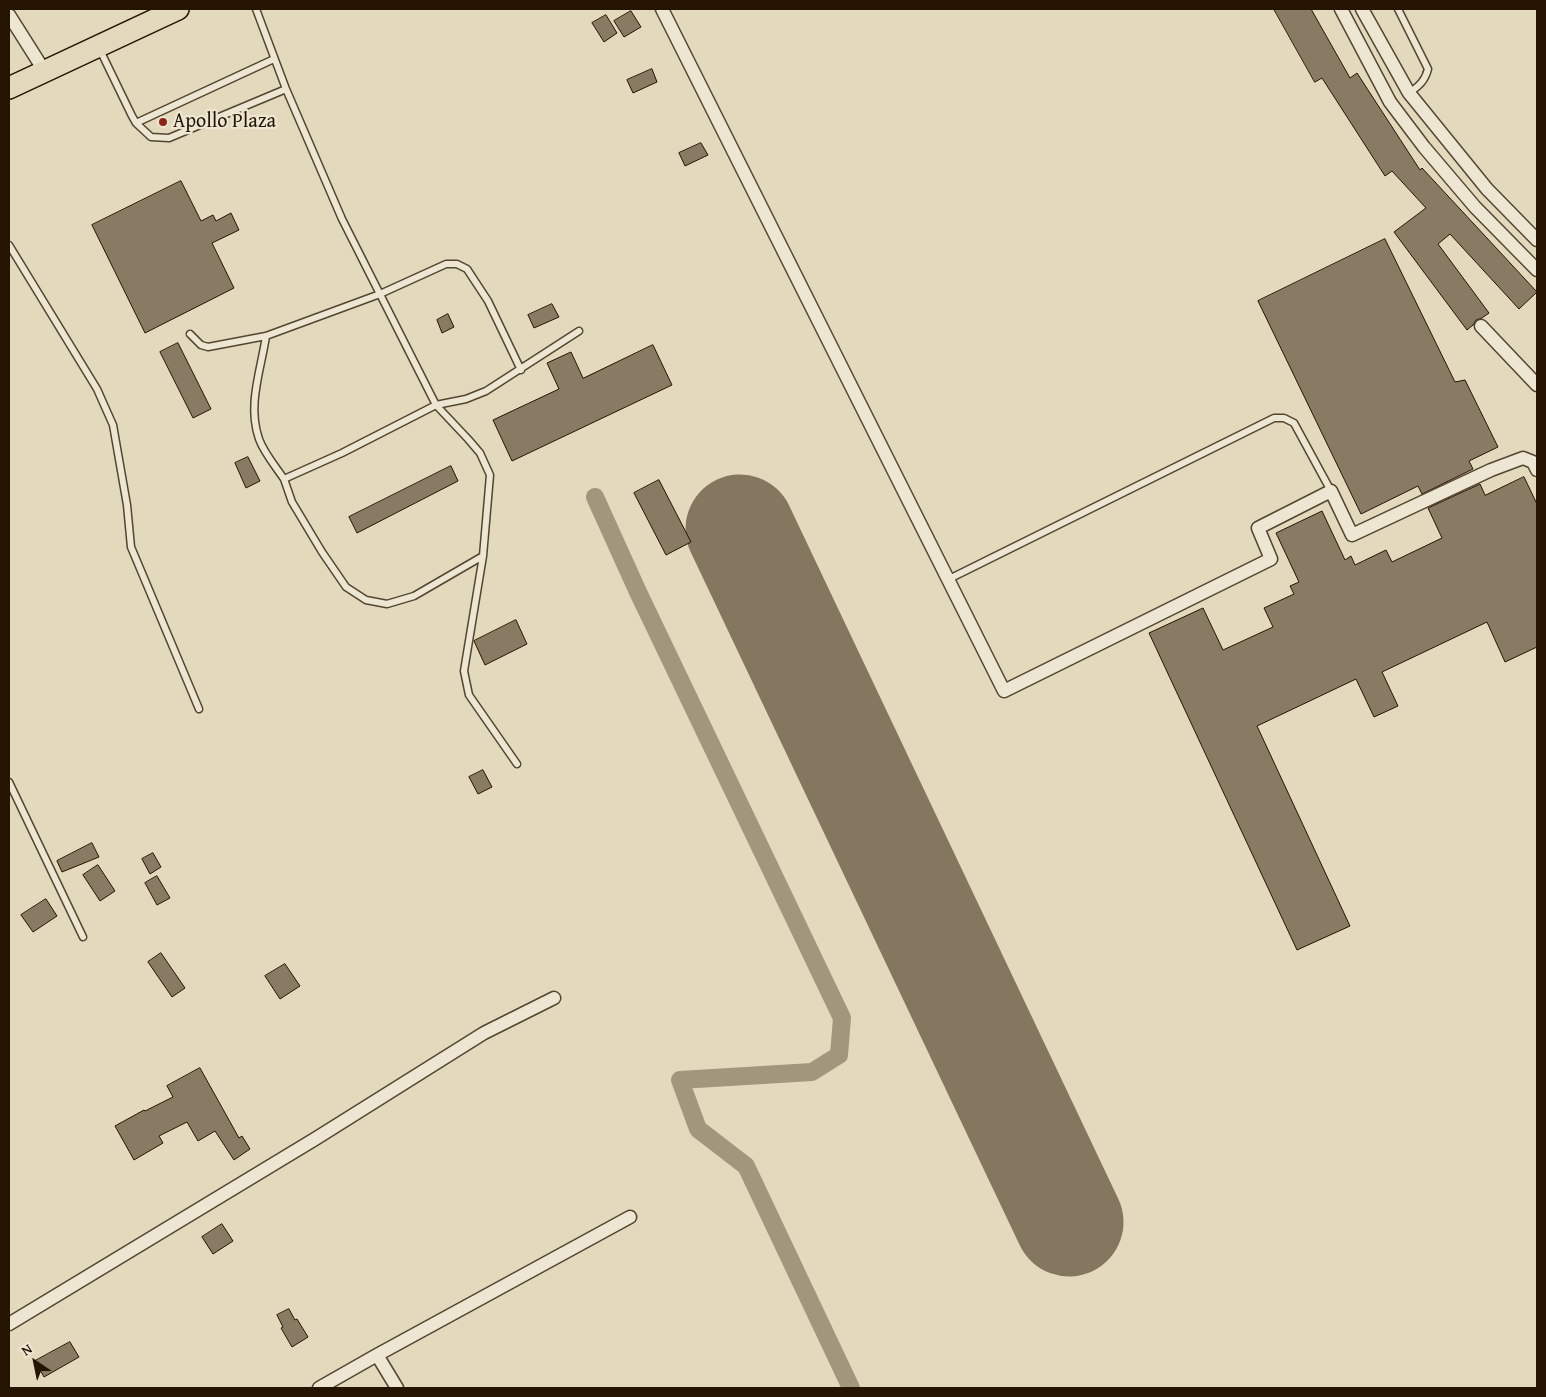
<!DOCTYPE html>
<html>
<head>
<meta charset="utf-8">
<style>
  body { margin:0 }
  #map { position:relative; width:1546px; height:1397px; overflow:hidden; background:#e3d9bc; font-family:"Gentium Book Plus",serif }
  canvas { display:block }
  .frame { position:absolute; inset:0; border:10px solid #251402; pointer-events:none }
  .north { position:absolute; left:10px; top:1337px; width:50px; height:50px; -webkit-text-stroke:4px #ede6d3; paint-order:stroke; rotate:326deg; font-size:14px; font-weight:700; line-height:20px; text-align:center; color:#251402 }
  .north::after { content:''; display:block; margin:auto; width:18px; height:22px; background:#251402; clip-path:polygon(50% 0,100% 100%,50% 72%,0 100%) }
</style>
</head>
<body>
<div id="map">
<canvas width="1546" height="1397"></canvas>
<div class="frame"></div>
<div class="north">N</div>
</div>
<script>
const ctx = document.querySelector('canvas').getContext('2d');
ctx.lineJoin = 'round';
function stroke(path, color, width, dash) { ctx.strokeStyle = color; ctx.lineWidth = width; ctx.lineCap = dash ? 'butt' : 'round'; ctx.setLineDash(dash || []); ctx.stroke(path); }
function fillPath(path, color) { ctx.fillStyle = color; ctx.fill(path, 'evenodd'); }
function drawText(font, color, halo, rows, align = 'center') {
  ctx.font = font + ' "Gentium Book Plus",serif'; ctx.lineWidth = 4.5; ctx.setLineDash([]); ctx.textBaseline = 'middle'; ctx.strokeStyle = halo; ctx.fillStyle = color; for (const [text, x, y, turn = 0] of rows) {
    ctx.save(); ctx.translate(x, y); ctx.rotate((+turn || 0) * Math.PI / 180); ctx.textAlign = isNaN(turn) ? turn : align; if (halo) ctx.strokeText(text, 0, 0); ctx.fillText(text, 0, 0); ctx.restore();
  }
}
stroke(new Path2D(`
  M 595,497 L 638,592 L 842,1018 L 839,1055 L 812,1072 L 680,1080 L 698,1129 L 746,1166 L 851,1388`), '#a2967d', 18);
stroke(new Path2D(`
  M 740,529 L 1069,1222`), '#84765f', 109);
const building = new Path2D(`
  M 1274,9 L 1311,9 L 1350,78 L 1357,73 L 1420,170 L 1422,168 L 1537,292 L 1519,309 L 1450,234 L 1438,244 L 1489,313 L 1482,318 L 1476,320 L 1473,325 L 1467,330 L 1394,232 L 1426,208 L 1392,171 L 1385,176 L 1322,78 L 1315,82 Z
  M 631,11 L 641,27 L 624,37 L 614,21 Z
  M 606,15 L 617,33 L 604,42 L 592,23 Z
  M 652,69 L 657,82 L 633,93 L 627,80 Z
  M 701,143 L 708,155 L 685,166 L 679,153 Z
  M 181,181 L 201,221 L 213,215 L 216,221 L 231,213 L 239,230 L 212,243 L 234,288 L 145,333 L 92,225 Z
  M 1385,239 L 1455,382 L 1465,380 L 1498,447 L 1469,461 L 1473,469 L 1422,494 L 1418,486 L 1361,514 L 1258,301 Z
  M 552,304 L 559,317 L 534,328 L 528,315 Z
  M 448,314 L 454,327 L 442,333 L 437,320 Z
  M 178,343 L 211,409 L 193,418 L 160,352 Z
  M 653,345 L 672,385 L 512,461 L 493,420 L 559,389 L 547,363 L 571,352 L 583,378 Z
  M 248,457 L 260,481 L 246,488 L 235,463 Z
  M 451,466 L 458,481 L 357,533 L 349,517 Z
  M 1524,477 L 1537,504 L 1537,647 L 1505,662 L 1487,622 L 1382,672 L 1398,706 L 1374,717 L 1356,679 L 1257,726 L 1350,926 L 1297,950 L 1149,633 L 1203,608 L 1223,650 L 1273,627 L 1264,608 L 1294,594 L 1290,586 L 1299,582 L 1276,533 L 1322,511 L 1345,560 L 1351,556 L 1355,565 L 1386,550 L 1392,562 L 1442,538 L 1428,508 L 1480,484 L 1485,495 Z
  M 659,480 L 691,542 L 666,555 L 634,493 Z
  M 516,620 L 527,644 L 485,665 L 474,641 Z
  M 483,770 L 492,787 L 478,794 L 469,777 Z
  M 92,843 L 99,857 L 62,872 L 57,861 Z
  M 153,853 L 161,867 L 150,874 L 142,859 Z
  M 98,865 L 115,891 L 100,901 L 83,875 Z
  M 157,876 L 170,898 L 157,905 L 145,883 Z
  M 46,899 L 57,916 L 33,932 L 21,915 Z
  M 161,953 L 185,988 L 172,997 L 148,962 Z
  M 285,964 L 300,986 L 280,999 L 265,976 Z
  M 200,1068 L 239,1138 L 242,1136 L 250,1149 L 234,1160 L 215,1131 L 198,1141 L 187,1122 L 159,1136 L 163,1143 L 134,1160 L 115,1126 L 144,1110 L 145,1111 L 173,1097 L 167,1086 Z
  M 222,1224 L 233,1241 L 213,1254 L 202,1237 Z
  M 289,1309 L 295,1320 L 297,1319 L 308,1337 L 292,1347 L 281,1328 L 283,1327 L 277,1315 Z
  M 70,1342 L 79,1357 L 44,1377 L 35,1361 Z`);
fillPath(building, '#887a63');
stroke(building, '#251402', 1);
const service = new Path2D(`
  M 256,9 L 286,89 L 342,219 L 436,405 L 468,439 L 480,453 L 490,475 L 483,556 L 464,671 L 469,695 L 517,764
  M 1398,9 L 1428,69 C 1425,81 1419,86 1409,93
  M 100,50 L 132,116 L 136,123 L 151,137 L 169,138 L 286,89
  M 136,123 L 274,59
  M 9,245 L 97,389 L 113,425 L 127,505 L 131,547 L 199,709
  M 190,334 L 201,345 L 208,347 L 266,336
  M 284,479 C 276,467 264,453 259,439 C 247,405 261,370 266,336 L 380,294 L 446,264 L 457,264 L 467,269 L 488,301 L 521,370
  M 483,556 L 414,596 L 387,604 L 366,600 L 346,587 L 322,552 L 292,502 L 284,479 L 342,453 L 436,405 L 466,399 L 486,391 L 579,331
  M 947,580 L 1274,418 L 1284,418 L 1294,423 L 1331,491
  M 9,782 L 83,937`);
const minor = new Path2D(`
  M 662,9 L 1004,691 L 1271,559 L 1258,528 L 1331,491 L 1352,535 L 1491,470 L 1523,458 L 1533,462 L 1537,470
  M 1341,9 L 1390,102 L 1424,147 L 1475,207 L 1537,270
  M 1362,9 L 1409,93 L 1487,189 L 1537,240
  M 9,15 L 45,72
  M 1481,326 L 1537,385
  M 9,1324 L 315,1139 L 484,1033 L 554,998
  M 377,1355 L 397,1388
  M 319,1388 L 377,1355 L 630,1217`);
const trunk = new Path2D(`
  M 9,88 L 178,9`);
stroke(service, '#544530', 9);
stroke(minor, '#544530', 15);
stroke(trunk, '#251402', 24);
stroke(service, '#ede6d3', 6);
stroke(minor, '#ede6d3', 12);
stroke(trunk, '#e3d9bc', 21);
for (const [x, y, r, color] of [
  [163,122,5,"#8f2418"]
]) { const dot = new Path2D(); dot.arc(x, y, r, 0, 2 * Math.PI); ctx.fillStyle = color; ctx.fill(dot); stroke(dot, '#ede6d3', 2); }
drawText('20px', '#251402', '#ede6d3', [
  ["Apollo Plaza",173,122]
], 'left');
</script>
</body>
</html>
